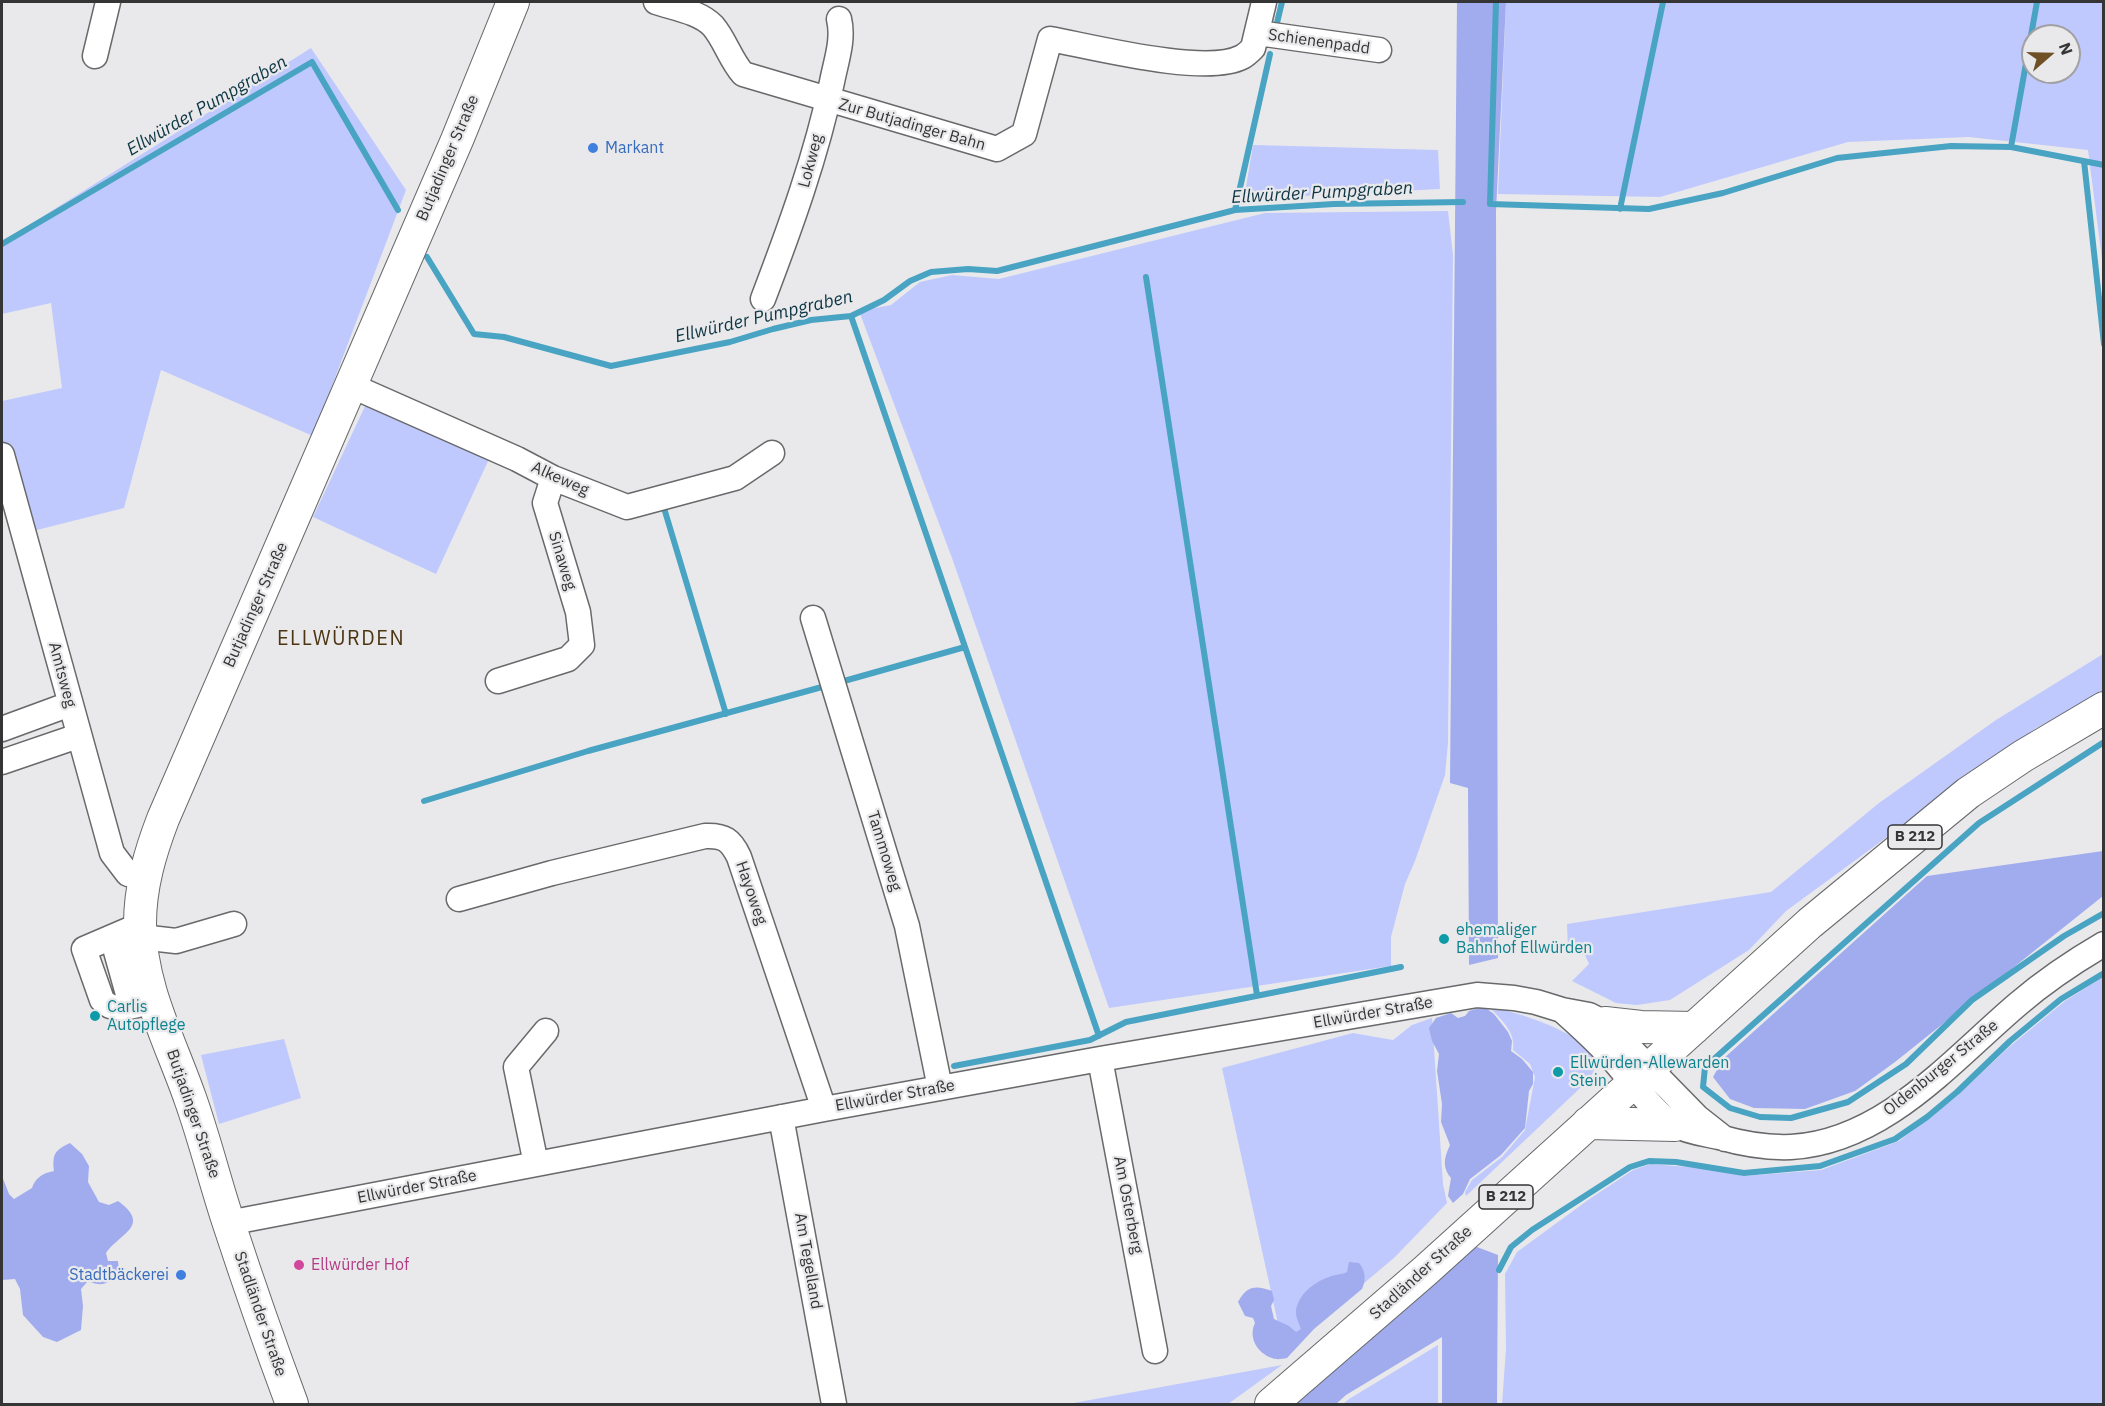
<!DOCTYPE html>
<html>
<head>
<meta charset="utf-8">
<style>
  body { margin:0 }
  #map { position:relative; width:2105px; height:1406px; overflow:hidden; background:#e9e9eb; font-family:"IBM Plex Sans",sans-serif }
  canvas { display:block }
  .frame { position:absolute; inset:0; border:3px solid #353536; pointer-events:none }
  .north { position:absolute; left:2021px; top:24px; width:60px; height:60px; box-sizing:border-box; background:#e9e9eb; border:2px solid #a1a1a3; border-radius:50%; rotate:70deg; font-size:16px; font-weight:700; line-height:24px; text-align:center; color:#353536 }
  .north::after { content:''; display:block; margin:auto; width:21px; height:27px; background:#6f5125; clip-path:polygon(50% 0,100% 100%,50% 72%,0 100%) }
</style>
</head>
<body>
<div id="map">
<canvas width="2105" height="1406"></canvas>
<div class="frame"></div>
<div class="north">N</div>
</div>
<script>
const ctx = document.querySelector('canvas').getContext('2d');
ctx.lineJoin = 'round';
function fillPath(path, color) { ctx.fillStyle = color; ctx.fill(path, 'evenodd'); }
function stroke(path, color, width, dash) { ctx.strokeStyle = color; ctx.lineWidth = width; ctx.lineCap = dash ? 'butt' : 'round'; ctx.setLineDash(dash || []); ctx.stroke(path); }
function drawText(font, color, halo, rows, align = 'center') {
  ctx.font = font + ' "IBM Plex Sans",sans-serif'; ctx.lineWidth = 4.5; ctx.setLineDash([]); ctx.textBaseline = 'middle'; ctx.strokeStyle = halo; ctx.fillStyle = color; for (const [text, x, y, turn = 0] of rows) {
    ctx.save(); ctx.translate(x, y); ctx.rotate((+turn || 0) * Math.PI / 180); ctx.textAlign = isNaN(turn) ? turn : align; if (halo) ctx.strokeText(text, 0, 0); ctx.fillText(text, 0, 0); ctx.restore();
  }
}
fillPath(new Path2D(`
  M 1506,2 L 2103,2 L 2103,267 L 2088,150 L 1969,137 L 1848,142 L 1660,197 L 1498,194 ZM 2033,36 L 2069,36 L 2069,72 L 2033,72 Z
  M 311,48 L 406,190 L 313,436 L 161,370 L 124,508 L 25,533 L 2,455 L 2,401 L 62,388 L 51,303 L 2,314 L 2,242 Z
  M 1253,145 L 1438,150 L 1440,189 L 1244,199 Z
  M 1448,211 L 1453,255 L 1448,743 L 1445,775 L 1415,861 L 1405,884 L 1391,937 L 1391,966 L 1109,1008 L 952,558 L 859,311 L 891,305 L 920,282 L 952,275 L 999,279 L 1265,213 Z
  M 367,402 L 489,459 L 436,574 L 313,517 Z
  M 2103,654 L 2103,693 L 2036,728 L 1786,911 L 1749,950 L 1670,1000 L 1637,1005 L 1616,1003 L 1572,981 L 1589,964 L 1585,955 L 1568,951 L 1567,924 L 1771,892 L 1879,803 L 1996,720 Z
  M 2103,977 L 2103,1404 L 1502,1404 L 1506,1349 L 1505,1274 L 1517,1252 L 1588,1200 L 1633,1170 L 1650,1164 L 1702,1168 L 1744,1176 L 1821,1170 L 1899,1141 L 1956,1097 L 2009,1047 L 2065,1001 Z
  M 1488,1006 C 1514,1012 1589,1032 1595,1062 C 1597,1074 1583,1085 1576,1092 L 1466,1196 L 1465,1192 L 1472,1180 L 1502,1157 L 1525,1130 L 1535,1077 L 1530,1064 L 1513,1050 C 1516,1032 1500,1018 1488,1006 Z
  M 1432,1018 L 1443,1184 L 1447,1203 L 1395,1257 L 1284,1351 L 1222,1068 L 1353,1033 L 1393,1040 L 1412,1025 Z
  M 284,1039 L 301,1098 L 219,1124 L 201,1055 Z
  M 1438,1345 L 1438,1404 L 1343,1404 L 1349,1399 Z
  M 1282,1365 L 1228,1404 L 1068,1404 Z`), '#bfc9fe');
fillPath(new Path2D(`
  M 1457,2 L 1506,2 L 1496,211 L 1498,958 L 1469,965 L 1468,788 L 1450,783 Z
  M 2103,851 L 2103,896 L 1895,1062 L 1855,1091 L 1805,1109 L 1754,1108 L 1730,1099 L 1713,1077 L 1723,1059 L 1927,876 Z
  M 1479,1008 L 1487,1009 L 1494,1014 L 1508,1032 L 1512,1041 L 1511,1051 L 1522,1059 L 1533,1072 L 1533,1084 L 1529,1091 L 1525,1128 L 1501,1155 L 1470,1179 L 1463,1194 L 1453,1203 L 1448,1196 L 1451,1178 C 1442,1167 1444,1158 1450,1145 L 1441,1122 L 1442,1104 L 1437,1071 L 1439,1054 L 1432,1041 L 1429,1028 L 1436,1018 L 1451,1013 L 1458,1018 L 1465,1016 L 1469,1011 Z
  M 70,1143 L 82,1154 L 89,1166 L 88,1182 L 99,1202 L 109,1205 L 118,1201 C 152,1226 120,1233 106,1253 L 108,1261 L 118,1261 L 119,1273 C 107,1283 104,1288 88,1281 L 81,1289 L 83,1306 L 81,1330 L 57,1342 L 43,1337 L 23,1315 L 20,1289 L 15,1279 L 2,1280 L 2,1176 L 9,1194 L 14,1199 L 32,1188 C 35,1178 43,1173 54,1171 C 52,1154 55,1150 70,1143 Z
  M 1469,1244 L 1498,1255 L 1497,1404 L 1442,1404 L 1442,1337 L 1346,1395 L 1336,1404 L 1290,1404 Z
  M 1349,1262 L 1359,1263 C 1366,1272 1366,1280 1362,1289 L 1314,1329 L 1287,1358 C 1282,1359 1276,1360 1272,1358 C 1257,1353 1248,1337 1255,1323 L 1253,1318 L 1245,1316 L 1238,1302 C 1247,1286 1255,1285 1272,1291 L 1274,1300 L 1271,1306 L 1274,1319 L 1289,1326 L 1296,1332 L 1301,1329 C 1299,1323 1295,1316 1296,1310 C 1299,1294 1314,1282 1329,1277 C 1335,1274 1341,1275 1347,1272 Z`), '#a0acee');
stroke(new Path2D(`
  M 1496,2 L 1490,204 L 1649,209 L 1723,193 L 1837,158 L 1951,146 L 2011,147 L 2104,165
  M 1276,27 L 1282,2
  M 2011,147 L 2037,2
  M 2084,161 L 2104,344
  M 1620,209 L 1663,2
  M 1235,210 L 1270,54
  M 2,244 L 312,62 L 398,210
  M 427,257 L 474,334 L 504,337 L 611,366 L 730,342 L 773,329 L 811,320 L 851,316 L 884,300 L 910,281 L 931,272 L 968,269 L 997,271 L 1235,210 L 1334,204 L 1463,202
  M 1146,277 L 1257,995
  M 851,316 L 1099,1036
  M 664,508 L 726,714
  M 844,681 L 965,647
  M 2104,742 L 1979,823 L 1705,1067 L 1703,1087 L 1730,1108 L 1760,1117 L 1791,1118 L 1848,1102 L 1906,1064 L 1972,1000 L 2064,936 L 2104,913
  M 424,801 L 588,751 L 822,687
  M 954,1066 L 1090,1040 L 1126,1022 L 1401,967
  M 1499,1270 L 1511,1247 L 1532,1230 L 1630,1167 L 1649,1161 L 1676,1162 L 1744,1173 L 1820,1166 L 1895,1139 L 1927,1117 L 1957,1092 L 2010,1041 L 2061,999 L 2104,973`), '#49a3c2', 6);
const minor = new Path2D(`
  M 656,2 C 674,8 700,12 713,26 C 725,40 730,59 743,74 L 997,149 L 1024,134 L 1050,39 C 1093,47 1206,76 1242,57 C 1246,55 1250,51 1253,48 L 1264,2
  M 1258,33 L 1379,50
  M 95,56 L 108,2
  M 763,299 C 790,228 816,157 832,82 C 836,61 844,40 839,19
  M 352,386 L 517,459 L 553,478 L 627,507 L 735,478 L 772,453
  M 2,455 L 112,853 L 128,874 L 144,878
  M 813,618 L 907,926 L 940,1088
  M 498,681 L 568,659 L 582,645 L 578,612 L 545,503 L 553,478
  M 2,729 L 70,704
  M 2,762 L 78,736
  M 459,899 L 552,873 L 705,836 C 724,835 731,840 739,857 L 824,1109
  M 140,925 L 84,949 L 102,1000 C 115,1015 135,1005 152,1001
  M 112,937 L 131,1005
  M 141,937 L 176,941 L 234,924
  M 1564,1012 C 1582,1028 1600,1044 1616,1063 C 1631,1080 1655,1115 1675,1125 C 1688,1132 1706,1134 1719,1137 C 1743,1144 1766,1148 1791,1147 C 1884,1142 1952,1060 2018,1004 C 2045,981 2073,962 2104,944
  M 1100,1059 L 1155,1351
  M 781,1117 L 834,1404
  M 536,1164 L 516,1067 L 546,1031
  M 228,1223 L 824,1109 L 1100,1059 L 1477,995 L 1514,998 L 1536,1002 L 1562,1010 L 1589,1015 L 1605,1023 L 1697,1117 L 1725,1139`);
const major = new Path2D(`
  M 1605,1023 L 1641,1027 L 1694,1028
  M 1588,1123 L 1675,1125
  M 292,1404 C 270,1345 249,1285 229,1224 C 215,1182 205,1140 190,1098 C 170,1041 140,986 140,924 C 140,887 150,853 163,819 L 457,140 L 513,2
  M 1271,1404 L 1425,1271 L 1810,923 L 1968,793 L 2023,756 L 2104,708`);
stroke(minor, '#68696a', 27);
stroke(major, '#68696a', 34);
stroke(minor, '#fff', 24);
stroke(major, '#fff', 32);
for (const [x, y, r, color] of [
  [593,148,6,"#3f7fe0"],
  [1444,939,6,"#0f9aa8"],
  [95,1016,6,"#0f9aa8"],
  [1558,1072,6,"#0f9aa8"],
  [299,1265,6,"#d1479c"],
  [181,1275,6,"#3f7fe0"]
]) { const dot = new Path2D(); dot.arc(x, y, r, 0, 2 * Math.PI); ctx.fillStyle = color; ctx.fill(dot); stroke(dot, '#e9e9eb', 2); }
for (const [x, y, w] of [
  [1915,837,54],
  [1506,1197,54]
]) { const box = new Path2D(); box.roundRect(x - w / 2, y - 12, w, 24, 4.5); ctx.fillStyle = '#e9e9eb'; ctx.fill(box); stroke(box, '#353536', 1.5); }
drawText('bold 15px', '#353536', null, [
  ["B 212",1915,837],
  ["B 212",1506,1197]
]);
drawText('16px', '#353536', '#e9e9eb', [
  ["Schienenpadd",1319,42,8],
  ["Zur Butjadinger Bahn",912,125,16],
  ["Butjadinger Straße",448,158,-67],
  ["Lokweg",811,161,-75],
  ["Alkeweg",560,479,24],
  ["Sinaweg",562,561,73],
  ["Butjadinger Straße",256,605,-66],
  ["Amtsweg",62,675,75],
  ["Tammoweg",884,851,73],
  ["Hayoweg",751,893,71],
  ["Ellwürder Straße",1373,1013,-10],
  ["Oldenburger Straße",1941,1068,-39],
  ["Ellwürder Straße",895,1096,-10],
  ["Butjadinger Straße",193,1114,71],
  ["Ellwürder Straße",417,1187,-11],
  ["Am Osterberg",1128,1205,79],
  ["Am Tegelland",808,1261,80],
  ["Stadländer Straße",1421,1273,-42],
  ["Stadländer Straße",260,1314,71]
]);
drawText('16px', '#366cbe', '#e9e9eb', [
  ["Markant",605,148],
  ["Stadtbäckerei",169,1275,"right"]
], 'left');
drawText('16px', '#0d838f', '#e9e9eb', [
  ["ehemaliger",1456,930],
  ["Bahnhof Ellwürden",1456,948],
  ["Carlis",107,1007],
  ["Autopflege",107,1025],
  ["Ellwürden-Allewarden",1570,1063],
  ["Stein",1570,1081]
], 'left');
drawText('16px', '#b23c85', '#e9e9eb', [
  ["Ellwürder Hof",311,1265]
], 'left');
drawText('italic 18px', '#0d3644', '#e9e9eb', [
  ["Ellwürder Pumpgraben",207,106,-30],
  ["Ellwürder Pumpgraben",1322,193,-3],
  ["Ellwürder Pumpgraben",764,317,-13]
]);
ctx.letterSpacing = '1.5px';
drawText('20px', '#4c3512', '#e9e9eb', [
  ["ELLWÜRDEN",341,639]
]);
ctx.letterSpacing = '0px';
</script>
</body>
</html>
